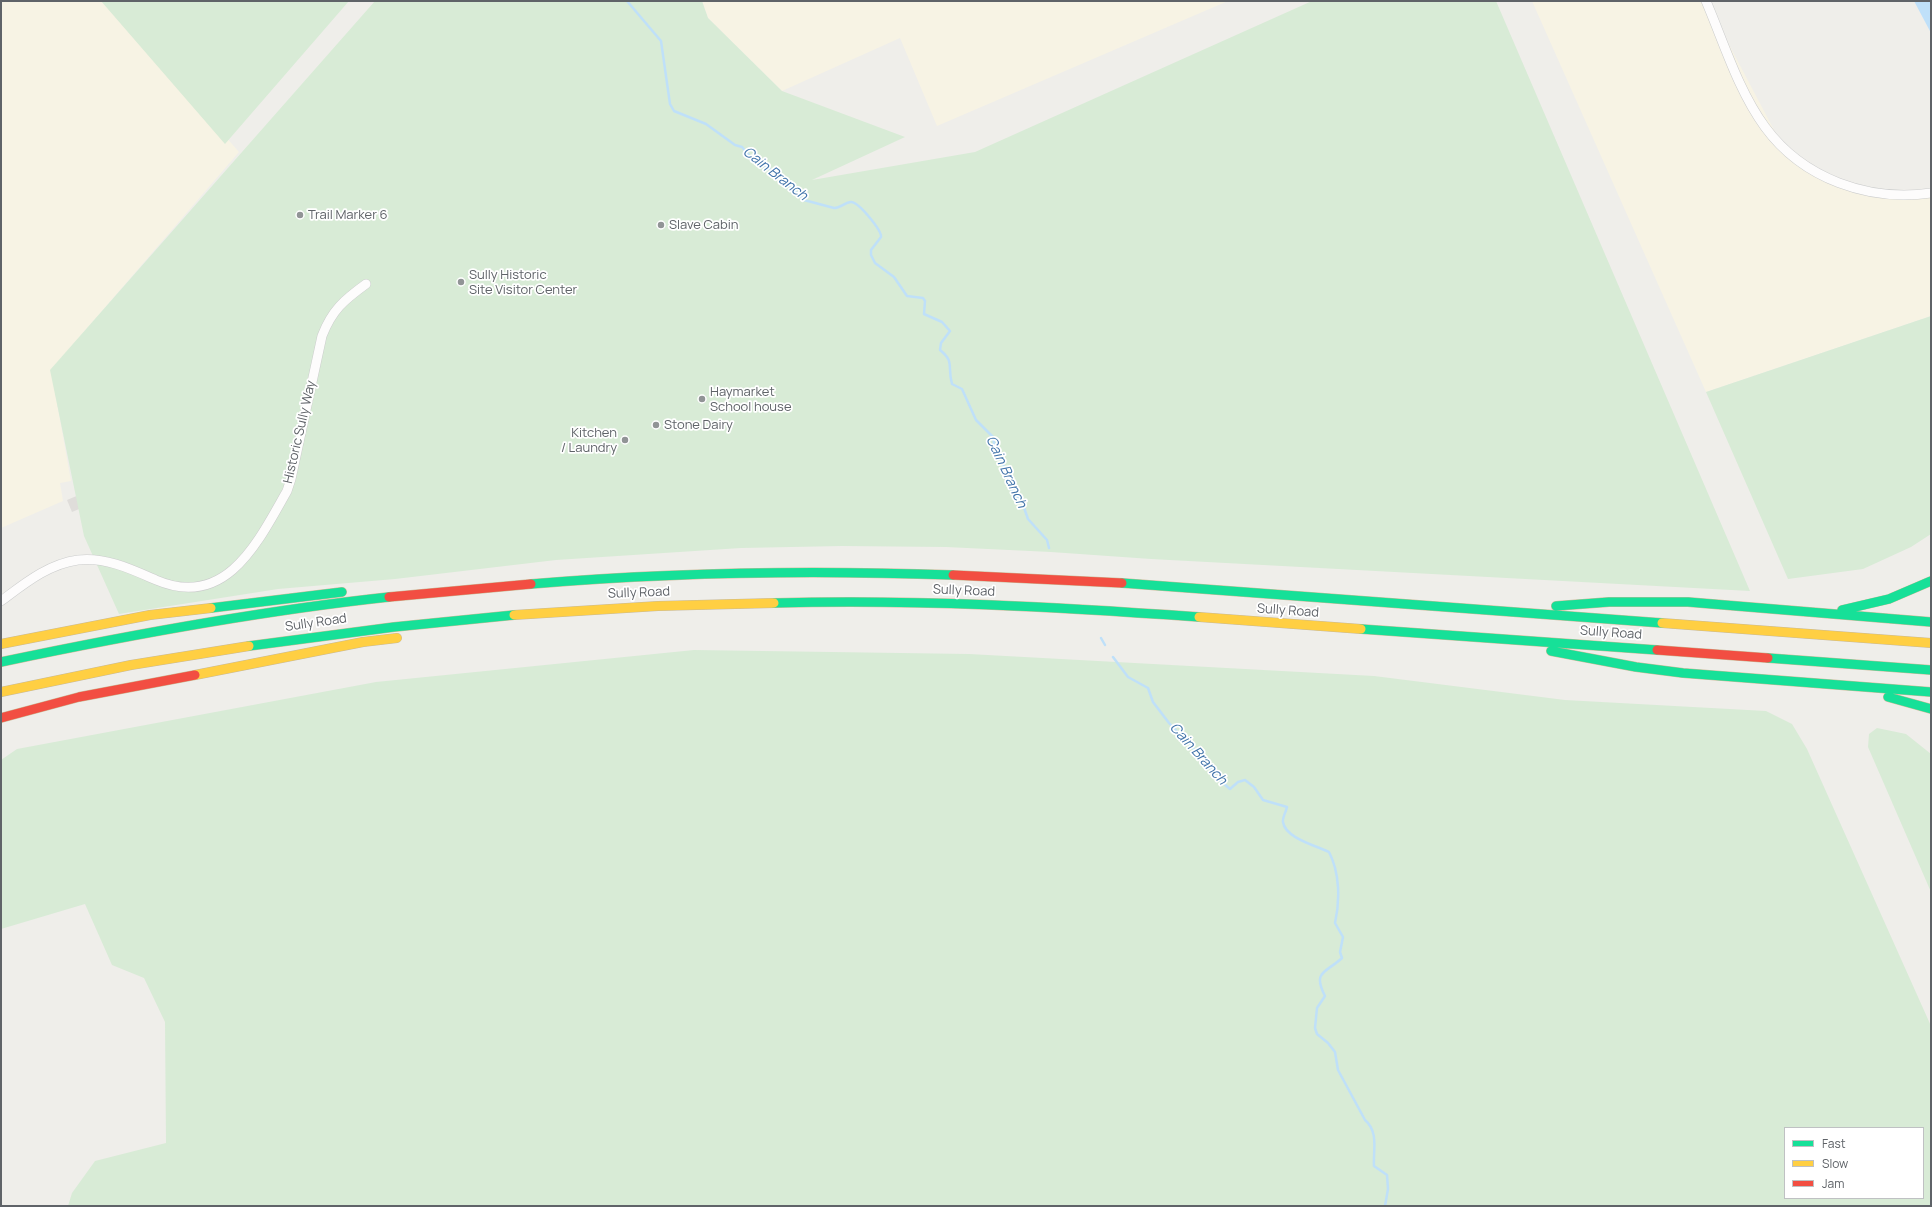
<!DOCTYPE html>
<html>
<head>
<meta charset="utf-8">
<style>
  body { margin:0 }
  #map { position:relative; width:1932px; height:1207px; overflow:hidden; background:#efeeea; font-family:Manrope,sans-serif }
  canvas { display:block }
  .frame { position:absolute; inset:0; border:2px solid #5f6368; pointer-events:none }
  .legend { position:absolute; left:1784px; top:1127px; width:140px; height:72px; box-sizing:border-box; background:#fff; border:1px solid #bfc1c3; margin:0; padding:5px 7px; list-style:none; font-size:12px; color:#5f6368 }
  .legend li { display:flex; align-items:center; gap:8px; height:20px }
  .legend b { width:20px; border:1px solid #bfc1c3 }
</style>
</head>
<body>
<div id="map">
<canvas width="1932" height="1207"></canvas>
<div class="frame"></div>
<ul class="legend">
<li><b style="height:5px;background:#16e098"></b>Fast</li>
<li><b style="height:5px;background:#ffcf43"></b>Slow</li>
<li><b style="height:5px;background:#f24e42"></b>Jam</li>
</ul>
</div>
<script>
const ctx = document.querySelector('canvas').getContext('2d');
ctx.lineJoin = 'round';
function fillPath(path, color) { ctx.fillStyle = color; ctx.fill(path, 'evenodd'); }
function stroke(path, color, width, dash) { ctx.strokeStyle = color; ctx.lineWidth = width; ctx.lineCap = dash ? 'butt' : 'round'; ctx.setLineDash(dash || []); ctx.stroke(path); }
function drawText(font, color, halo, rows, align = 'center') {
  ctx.font = font + ' Manrope,sans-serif'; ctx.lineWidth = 3.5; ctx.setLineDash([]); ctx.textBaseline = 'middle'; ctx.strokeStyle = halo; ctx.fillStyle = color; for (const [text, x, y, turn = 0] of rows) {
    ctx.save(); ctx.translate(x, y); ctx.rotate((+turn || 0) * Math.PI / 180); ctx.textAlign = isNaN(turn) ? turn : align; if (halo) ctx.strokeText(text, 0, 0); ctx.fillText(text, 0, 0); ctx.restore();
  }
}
fillPath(new Path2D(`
  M 1,1 L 106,1 L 239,152 L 51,370 L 71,481 L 60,483 L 63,501 L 1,528 Z
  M 702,1 L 1228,1 L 937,126 L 900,38 L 782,91 L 708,18 Z
  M 1532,1 L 1706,1 L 1784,149 L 1813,170 L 1891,195 L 1931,189 L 1931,316 L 1706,392 Z`), '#f7f3e4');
fillPath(new Path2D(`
  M 112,481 L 117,493 L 72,512 L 67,500 Z`), '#dfddda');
fillPath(new Path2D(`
  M 101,1 L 349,1 L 225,144 Z
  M 375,1 L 702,1 L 708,18 L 782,91 L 905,137 L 812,180 L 975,152 L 1312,1 L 1496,1 L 1750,591 L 1151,559 L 1051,552 L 946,547 L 842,546 L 741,548 L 556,560 L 395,579 L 278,589 L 119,614 L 84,536 L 50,370 Z
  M 1931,316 L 1931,534 L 1911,547 L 1863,569 L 1788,579 L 1706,392 Z
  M 694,650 L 969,654 L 1374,676 L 1565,700 L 1766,711 L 1792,724 L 1807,749 L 1931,1026 L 1931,1206 L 68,1206 L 72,1193 L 95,1161 L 166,1143 L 165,1022 L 144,978 L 112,965 L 85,904 L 1,929 L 1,760 L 17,749 L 376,682 ZM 1785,1128 L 1923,1128 L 1923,1198 L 1785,1198 Z
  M 1877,728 L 1906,734 L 1931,754 L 1931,892 L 1868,747 L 1869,734 Z`), '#d8ebd6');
fillPath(new Path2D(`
  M 1914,1 L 1931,1 L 1931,33 Z`), '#bfe0f9');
stroke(new Path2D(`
  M 627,1 L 661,41 L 670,104 L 674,111 L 706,124 L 735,145 L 742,147 L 753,160 L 775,172 L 804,200 L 834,208 C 841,208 845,202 851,202 C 859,202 882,231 881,237 L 871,250 L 871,255 L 875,263 L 894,277 L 907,296 L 923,298 L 925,301 L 924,314 L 942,322 L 950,331 L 941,343 L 940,350 C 955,362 947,366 952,384 L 962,389 L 976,420 L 993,437 L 995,450 L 1002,461 L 1012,490 L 1022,502 L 1028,519 L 1047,540 L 1049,548
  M 1101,638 L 1105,645
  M 1113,657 L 1128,677 L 1148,688 L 1153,702 L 1169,723 L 1208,764 L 1216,777 L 1230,789 L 1238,782 L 1245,780 L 1254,787 L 1263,800 L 1287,807 C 1286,812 1282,818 1283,822 C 1285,838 1317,846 1329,852 C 1340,873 1340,901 1335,923 L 1343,937 L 1340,952 L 1342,958 C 1326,973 1312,971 1325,996 L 1317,1008 L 1315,1028 L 1317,1034 L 1328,1043 L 1335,1052 L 1338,1070 L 1365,1120 C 1379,1132 1373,1150 1374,1166 L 1387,1175 L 1388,1189 L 1385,1206`), '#bfe0f9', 2.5);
const street = new Path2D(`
  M 1706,1 C 1724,43 1738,90 1765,127 C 1803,179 1869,202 1931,193
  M 1,601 C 24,584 48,564 78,560 C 106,557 131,569 156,580 C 226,610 258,542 287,491 L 291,479 L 322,336 C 332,310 344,300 366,284`);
const fast = new Path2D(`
  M 1122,583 L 1662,623
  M 531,584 C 672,572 813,570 953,575
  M 774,603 C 916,599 1057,607 1199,617
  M 1556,606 L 1609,602 L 1688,602 L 1931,622
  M 211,608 L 342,592
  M 1842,610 L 1889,599 L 1931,581
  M 1361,629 L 1657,650
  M 249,646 L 394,627 L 514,615
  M 1551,651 L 1636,667 L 1683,673 L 1931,692
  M 1768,658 L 1931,670
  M 1,662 C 129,635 259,611 389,597
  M 1888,697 L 1931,709`);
const slow = new Path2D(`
  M 514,615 L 658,606 L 774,603
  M 1199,617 L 1361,629
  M 1662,623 L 1931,643
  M 1,644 L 150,615 L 211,608
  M 195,675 L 363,642 L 397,638
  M 1,692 L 131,665 L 249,646`);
const jam = new Path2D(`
  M 953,575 L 1122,583
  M 389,597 L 531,584
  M 1657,650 L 1768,658
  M 1,718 L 79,697 L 195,675`);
stroke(street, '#cbcccc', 10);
stroke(fast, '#c8b996', 10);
stroke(slow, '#c8b996', 10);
stroke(jam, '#c8b996', 10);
stroke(street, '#fdfcfc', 9);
stroke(fast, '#16e098', 9);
stroke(slow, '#ffcf43', 9);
stroke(jam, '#f24e42', 9);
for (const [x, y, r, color] of [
  [300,215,4,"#919496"],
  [661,225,4,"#919496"],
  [461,282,4,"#919496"],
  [702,399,4,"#919496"],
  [656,425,4,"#919496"],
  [625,440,4,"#919496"]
]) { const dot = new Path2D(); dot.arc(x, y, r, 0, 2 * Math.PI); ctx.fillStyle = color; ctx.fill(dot); stroke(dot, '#fff', 1.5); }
drawText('13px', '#5f6368', '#fff', [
  ["Trail Marker 6",308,215],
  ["Slave Cabin",669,225],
  ["Sully Historic",469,275],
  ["Site Visitor Center",469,290],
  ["Haymarket",710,392],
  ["School house",710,407],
  ["Stone Dairy",664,425],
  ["Kitchen",617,433,"right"],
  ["/ Laundry",617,448,"right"]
], 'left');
drawText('13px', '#5f6368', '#fff', [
  ["Historic Sully Way",300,432,-77],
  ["Sully Road",964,591,2],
  ["Sully Road",639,593,-2],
  ["Sully Road",1288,611,4],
  ["Sully Road",316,623,-8],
  ["Sully Road",1611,633,4]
]);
drawText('italic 14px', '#4174aa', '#fff', [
  ["Cain Branch",775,174,38],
  ["Cain Branch",1006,472,65],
  ["Cain Branch",1198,754,48]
]);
</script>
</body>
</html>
